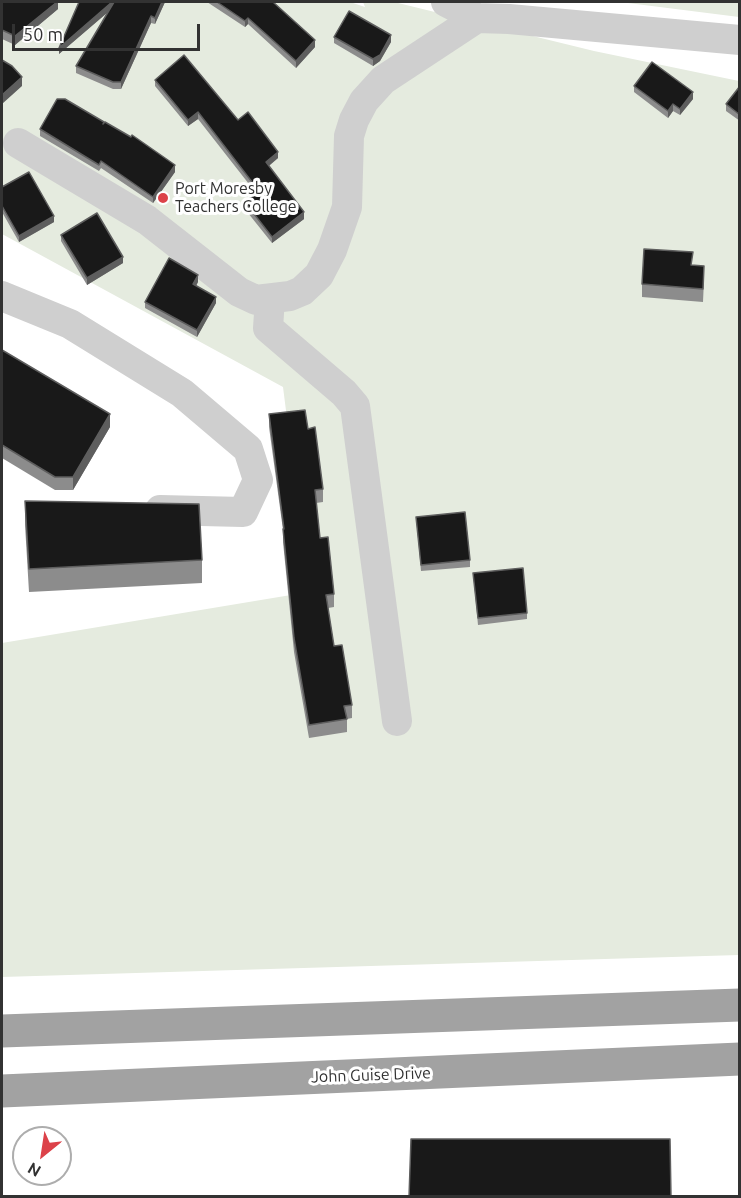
<!DOCTYPE html>
<html>
<head>
<meta charset="utf-8">
<style>
  body { margin:0 }
  #map { position:relative; width:741px; height:1198px; overflow:hidden; background:#fff; font-family:Ubuntu,sans-serif }
  canvas { display:block }
  .frame { position:absolute; inset:0; border:3px solid #323232; pointer-events:none }
  .north { position:absolute; left:12px; top:1126px; width:60px; height:60px; box-sizing:border-box; background:#fff; border:2px solid #adadad; border-radius:50%; rotate:210deg; font-size:16px; font-weight:700; line-height:24px; text-align:center; color:#323232 }
  .north::after { content:''; display:block; margin:auto; width:21px; height:27px; background:#dc4249; clip-path:polygon(50% 0,100% 100%,50% 72%,0 100%) }
  .scale { position:absolute; left:12px; top:24px; width:188px; height:27px; box-sizing:border-box; border:3px solid #323232; border-top:0; padding-left:8px; font-size:18px; line-height:21px; white-space:nowrap; color:#323232; -webkit-text-stroke:4px #fff; paint-order:stroke }
</style>
</head>
<body>
<div id="map">
<canvas width="741" height="1198"></canvas>
<div class="frame"></div>
<div class="north">N</div>
<div class="scale">50 m</div>
</div>
<script>
const ctx = document.querySelector('canvas').getContext('2d');
ctx.lineJoin = 'round';
function fillPath(path, color) { ctx.fillStyle = color; ctx.fill(path, 'evenodd'); }
function stroke(path, color, width, dash) { ctx.strokeStyle = color; ctx.lineWidth = width; ctx.lineCap = dash ? 'butt' : 'round'; ctx.setLineDash(dash || []); ctx.stroke(path); }
function drawText(font, color, halo, rows, align = 'center') {
  ctx.font = font + ' Ubuntu,sans-serif'; ctx.lineWidth = 6; ctx.setLineDash([]); ctx.textBaseline = 'middle'; ctx.strokeStyle = halo; ctx.fillStyle = color; for (const [text, x, y, turn = 0] of rows) {
    ctx.save(); ctx.translate(x, y); ctx.rotate((+turn || 0) * Math.PI / 180); ctx.textAlign = isNaN(turn) ? turn : align; if (halo) ctx.strokeText(text, 0, 0); ctx.fillText(text, 0, 0); ctx.restore();
  }
}
fillPath(new Path2D(`
  M 2,2 L 350,2 L 365,7 L 363,2 L 394,2 L 594,51 L 739,81 L 739,955 L 2,977 L 2,643 L 309,592 L 283,387 L 2,234 Z
  M 620,2 L 739,2 L 739,17 Z`), '#e5ebdf');
stroke(new Path2D(`
  M 446,2 L 477,18 L 509,19 L 740,40
  M 18,143 L 147,220 L 239,292 L 256,300 L 290,296 L 302,291 L 319,275 L 332,250 L 347,207 L 349,136 L 354,120 L 364,101 L 383,80 L 477,18
  M 2,296 L 70,324 L 182,393 L 248,449 L 258,480 L 243,512 L 160,510
  M 270,299 L 268,328 L 344,393 L 355,406 L 397,721`), '#cfcfcf', 30);
stroke(new Path2D(`
  M 2,1031 L 740,1005
  M 2,1091 L 740,1059`), '#a2a2a2', 33);
fillPath(new Path2D(`
  M 2,2 L 58,2 L 58,9 L 15,45 L 2,39 Z
  M 79,2 L 165,2 L 155,24 L 151,23 L 121,89 L 113,89 L 76,73 L 76,66 L 107,13 L 59,54 Z
  M 207,2 L 273,2 L 315,47 L 296,68 L 248,24 L 245,27 Z
  M 334,37 L 391,42 L 380,61 L 373,66 L 334,43 Z
  M 155,80 L 238,120 L 278,158 L 269,166 L 304,219 L 272,243 L 244,208 L 244,201 L 256,193 L 198,119 L 188,126 L 155,86 Z
  M 634,86 L 693,99 L 680,115 L 673,111 L 668,118 L 634,92 Z
  M 740,86 L 740,121 L 726,111 L 726,104 Z
  M 104,123 L 175,172 L 153,203 L 101,168 L 99,171 L 40,136 L 40,129 Z
  M 2,187 L 54,222 L 19,242 L 2,212 Z
  M 61,235 L 123,263 L 87,285 L 61,241 Z
  M 693,265 L 704,279 L 703,302 L 642,297 L 642,284 Z
  M 198,282 L 196,286 L 216,303 L 197,337 L 145,308 L 145,302 Z
  M 2,350 L 110,427 L 73,490 L 55,490 L 2,458 Z
  M 269,414 L 308,429 L 323,489 L 323,502 L 316,503 L 320,538 L 334,594 L 334,607 L 328,608 L 334,646 L 352,705 L 352,718 L 347,719 L 347,732 L 309,738 L 294,652 L 283,542 L 283,530 L 269,427 Z
  M 25,501 L 202,560 L 202,583 L 29,592 L 25,525 Z
  M 416,517 L 470,560 L 470,567 L 421,571 Z
  M 473,573 L 527,613 L 527,619 L 478,625 Z`), '#8c8c8c');
fillPath(new Path2D(`
  M 57,2 L 58,2 L 58,9 L 15,45 L 15,36 Z
  M 112,2 L 115,2 L 115,6 L 59,54 L 59,48 Z
  M 162,2 L 165,2 L 155,24 L 155,18 Z
  M 151,16 L 151,23 L 121,89 L 121,82 Z
  M 248,18 L 248,24 L 245,27 L 245,21 Z
  M 391,35 L 391,42 L 380,61 L 373,66 L 373,59 Z
  M 315,40 L 315,47 L 296,68 L 296,61 Z
  M 22,77 L 22,86 L 2,104 L 2,95 Z
  M 693,92 L 693,99 L 680,115 L 680,109 Z
  M 673,104 L 673,111 L 668,118 L 668,111 Z
  M 198,112 L 198,119 L 188,126 L 188,120 Z
  M 278,152 L 278,158 L 266,168 L 266,162 Z
  M 175,165 L 175,172 L 153,203 L 153,197 Z
  M 304,212 L 304,219 L 272,243 L 272,237 Z
  M 54,216 L 54,222 L 19,242 L 19,236 Z
  M 123,257 L 123,263 L 87,285 L 87,278 Z
  M 198,275 L 198,282 L 193,291 L 193,284 Z
  M 216,297 L 216,303 L 197,337 L 197,330 Z
  M 110,414 L 110,427 L 73,490 L 73,477 Z`), '#5e5e5e');
const building = new Path2D(`
  M 2,2 L 57,2 L 15,36 L 2,30 Z
  M 79,2 L 112,2 L 59,48 Z
  M 114,2 L 162,2 L 155,18 L 151,16 L 121,82 L 113,82 L 76,66 Z
  M 217,2 L 273,2 L 315,40 L 296,61 L 248,18 L 245,21 Z
  M 349,11 L 391,35 L 380,55 L 373,59 L 334,37 Z
  M 184,55 L 238,120 L 248,112 L 278,152 L 266,162 L 304,212 L 272,237 L 244,201 L 259,191 L 198,112 L 188,120 L 155,80 Z
  M 2,60 L 12,66 L 22,77 L 2,95 Z
  M 652,62 L 693,92 L 680,109 L 673,104 L 668,111 L 634,86 Z
  M 740,86 L 740,115 L 726,104 Z
  M 57,99 L 65,99 L 104,122 L 103,124 L 105,122 L 131,137 L 132,135 L 175,165 L 153,197 L 101,161 L 99,165 L 40,129 Z
  M 29,172 L 54,216 L 19,236 L 2,206 L 2,187 Z
  M 97,213 L 123,257 L 87,278 L 61,235 Z
  M 644,249 L 693,252 L 691,265 L 704,266 L 703,289 L 642,284 Z
  M 169,258 L 198,275 L 193,284 L 216,297 L 197,330 L 145,302 Z
  M 2,350 L 110,414 L 73,477 L 55,477 L 2,445 Z
  M 305,410 L 308,429 L 315,427 L 323,489 L 315,490 L 320,538 L 328,537 L 334,594 L 326,595 L 334,646 L 342,645 L 352,705 L 344,706 L 347,719 L 309,725 L 294,638 L 283,529 L 284,529 L 269,414 Z
  M 25,501 L 199,504 L 202,560 L 29,569 Z
  M 465,512 L 470,560 L 421,565 L 416,517 Z
  M 523,568 L 527,613 L 478,618 L 473,573 Z
  M 411,1139 L 670,1139 L 671,1197 L 409,1197 Z`);
fillPath(building, '#191919');
stroke(building, '#5e5e5e', 1.5);
for (const [x, y, r, color] of [
  [163,198,6,"#dc4249"]
]) { const dot = new Path2D(); dot.arc(x, y, r, 0, 2 * Math.PI); ctx.fillStyle = color; ctx.fill(dot); stroke(dot, '#fff', 2); }
drawText('16px', '#323232', '#fff', [
  ["Port Moresby",175,189],
  ["Teachers College",175,207]
], 'left');
drawText('16px', '#323232', '#fff', [
  ["John Guise Drive",371,1075,-2]
]);
</script>
</body>
</html>
